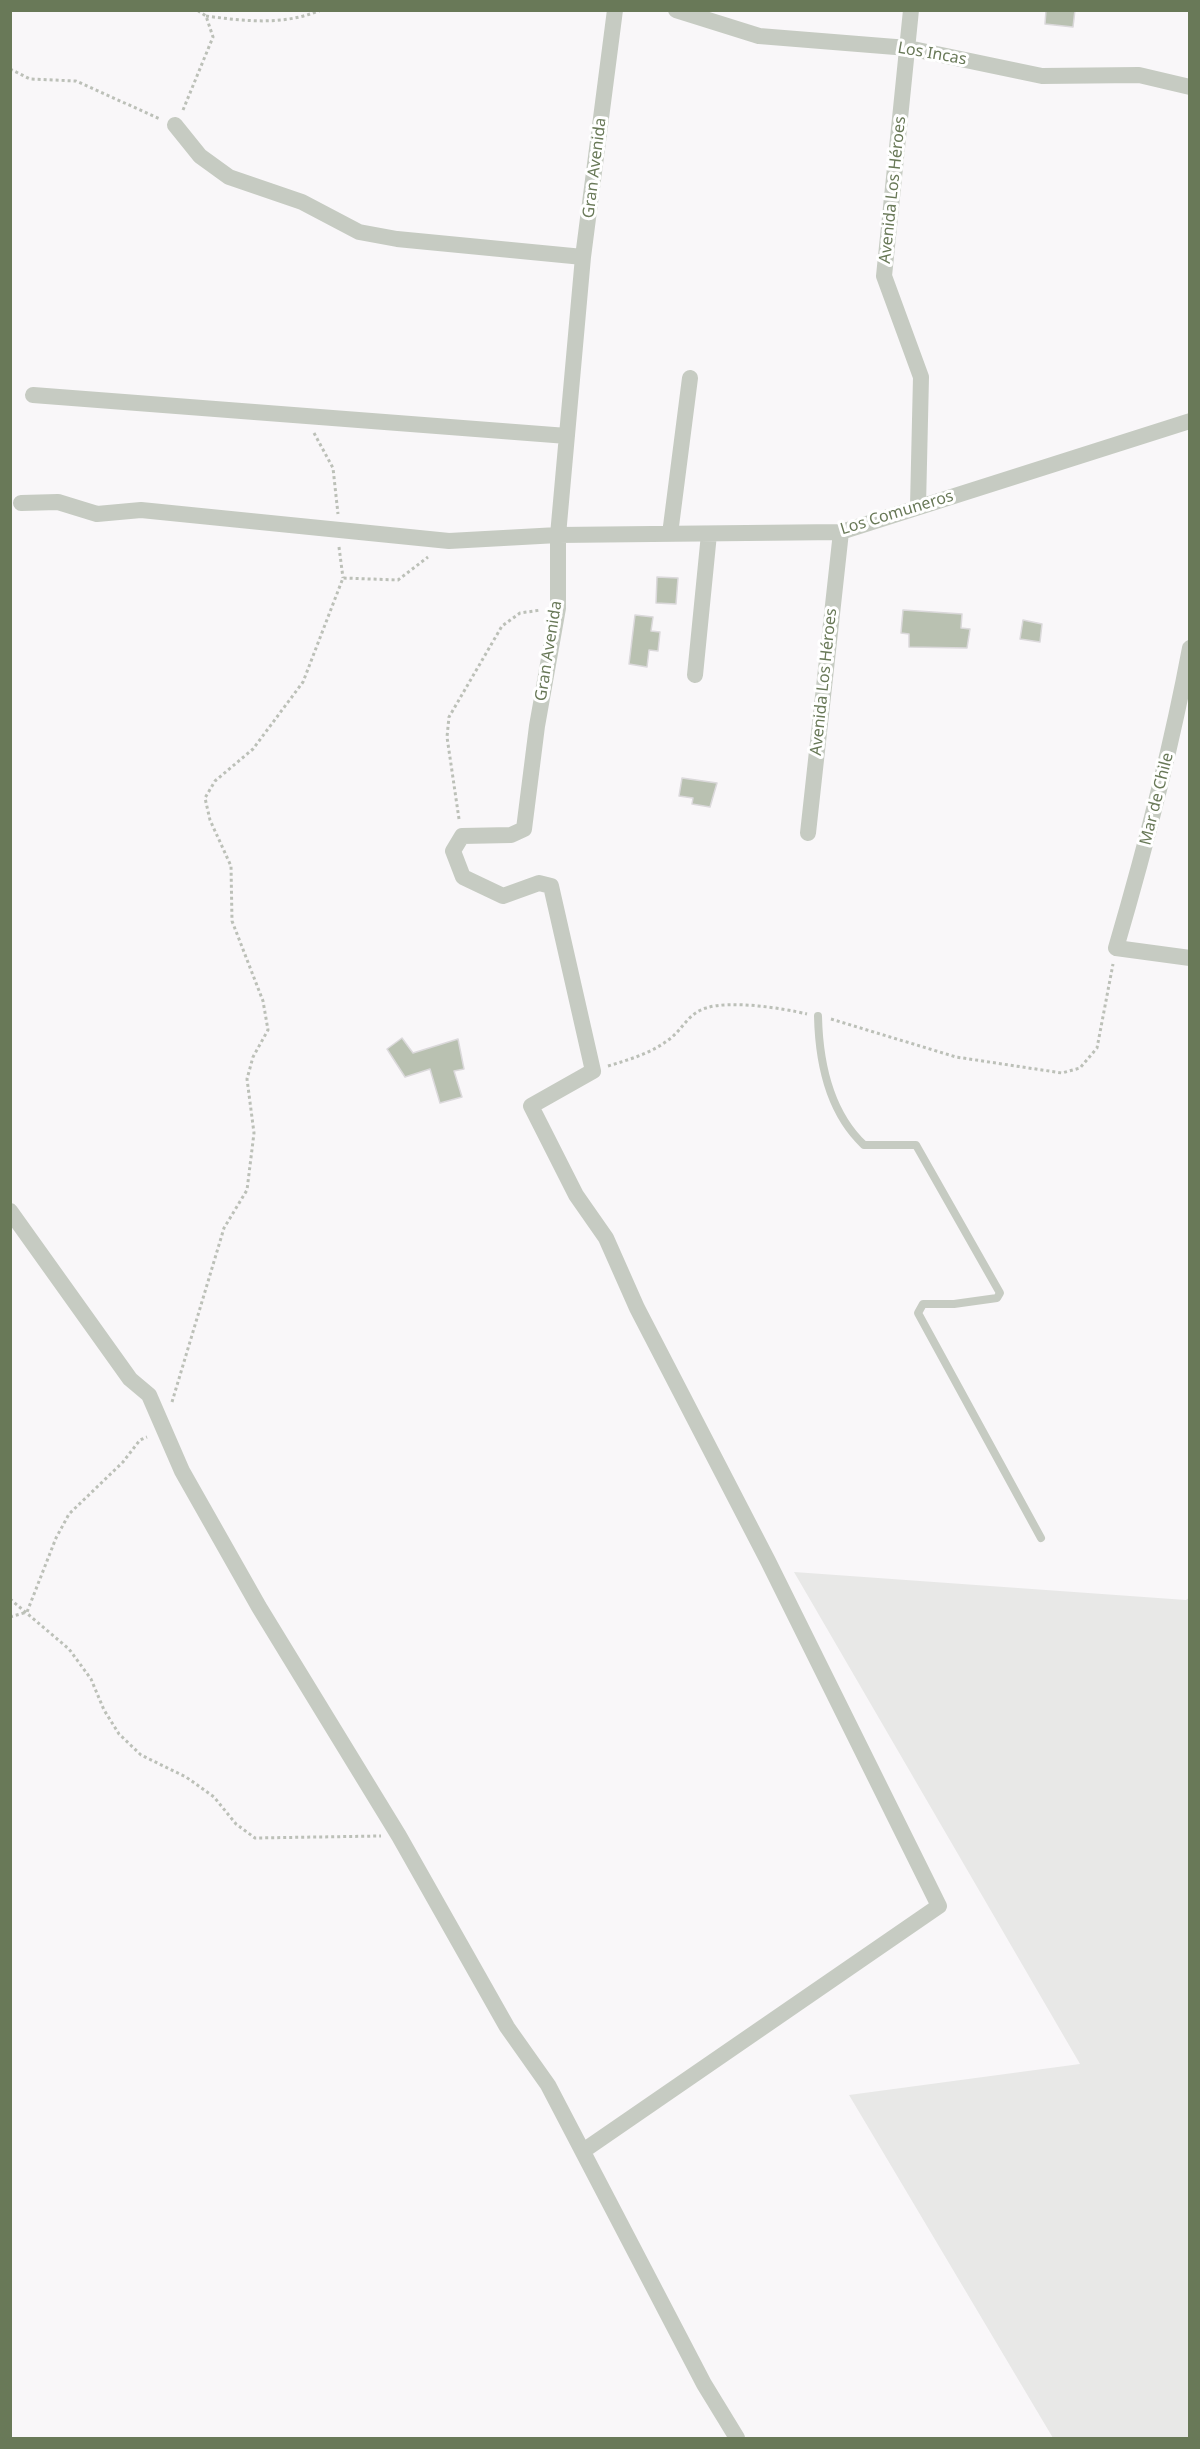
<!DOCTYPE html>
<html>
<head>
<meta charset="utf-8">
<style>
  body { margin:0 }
  #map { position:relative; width:1200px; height:2449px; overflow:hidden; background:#f9f7f9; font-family:"Noto Sans",sans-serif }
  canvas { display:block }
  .frame { position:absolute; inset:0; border:12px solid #697958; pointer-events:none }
</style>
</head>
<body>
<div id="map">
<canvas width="1200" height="2449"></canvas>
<div class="frame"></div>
</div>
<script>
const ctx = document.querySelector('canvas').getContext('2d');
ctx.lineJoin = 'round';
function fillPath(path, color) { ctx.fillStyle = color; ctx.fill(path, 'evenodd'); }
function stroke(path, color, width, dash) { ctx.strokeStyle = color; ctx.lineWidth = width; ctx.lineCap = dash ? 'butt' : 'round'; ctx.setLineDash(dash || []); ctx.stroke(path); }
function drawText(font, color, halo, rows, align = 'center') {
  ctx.font = font + ' "Noto Sans",sans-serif'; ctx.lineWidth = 6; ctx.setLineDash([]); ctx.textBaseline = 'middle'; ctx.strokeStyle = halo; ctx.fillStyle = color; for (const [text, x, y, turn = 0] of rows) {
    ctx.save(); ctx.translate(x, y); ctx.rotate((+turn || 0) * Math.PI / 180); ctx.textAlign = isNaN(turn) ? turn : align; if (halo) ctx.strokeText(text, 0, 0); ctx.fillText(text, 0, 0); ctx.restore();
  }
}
fillPath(new Path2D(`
  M 794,1572 L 1186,1600 L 1189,1598 L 1189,2438 L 1053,2438 L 849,2095 L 1080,2064 Z`), '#e8e8e7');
const building = new Path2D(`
  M 1046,10 L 1075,10 L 1073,27 L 1045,24 Z
  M 657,577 L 678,578 L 676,604 L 656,603 Z
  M 903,610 L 962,614 L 961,628 L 970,629 L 967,648 L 909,647 L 909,634 L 901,633 Z
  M 635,615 L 653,617 L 651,631 L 660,632 L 658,651 L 649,650 L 647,667 L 629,664 Z
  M 1023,620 L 1042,624 L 1040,642 L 1020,639 Z
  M 682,778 L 717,783 L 710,807 L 692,804 L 693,798 L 679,796 Z
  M 402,1038 L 413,1053 L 458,1039 L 464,1069 L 454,1071 L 462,1097 L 440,1103 L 430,1069 L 405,1077 L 387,1049 Z`);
fillPath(building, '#b9c1b1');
stroke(building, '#dbd9db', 1.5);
stroke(new Path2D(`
  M 206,16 C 245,21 283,26 321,10
  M 10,69 L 30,79 L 76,81 L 160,119
  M 183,110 L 213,37 L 206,16 L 197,10
  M 314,433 L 333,468 L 338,514
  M 339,547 L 343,578
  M 459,819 L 447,737 L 449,717 L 502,626 L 520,613 L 541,610
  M 831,1019 L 956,1057 L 1062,1073 L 1080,1068 L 1097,1048 L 1113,964
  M 608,1066 C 631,1059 652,1053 671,1038 C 683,1028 689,1013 706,1008 C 730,1000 782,1008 807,1014
  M 172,1402 L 224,1228 L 247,1190 L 254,1133 L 247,1079 L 253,1057 L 268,1030 L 263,1001 L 232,921 L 231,866 L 210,820 L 205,798 L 215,781 L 253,749 L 303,682 L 343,578 L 398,580 L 428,557
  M 10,1599 L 69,1649 L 91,1679 L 104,1710 L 119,1734 L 141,1755 L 186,1777 L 214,1797 L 236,1824 L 255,1838 L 381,1836
  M 10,1617 L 27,1612 L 56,1538 L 69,1514 L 123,1462 L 140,1440 L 147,1437`), '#bcc0b8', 3, [3, 3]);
stroke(new Path2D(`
  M 818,1016 C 819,1062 829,1112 864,1145 L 916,1145 L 1000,1293 L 997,1298 L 954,1304 L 923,1304 L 918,1313 L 1041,1538`), '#c6cbc2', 8);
stroke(new Path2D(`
  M 676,10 L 759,36 L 908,48 L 1042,76 L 1139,75 L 1190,87
  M 911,10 L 884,276 L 921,377 L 918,506
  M 175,125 L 200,156 L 229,177 L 302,202 L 359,232 L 397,239 L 583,257
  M 33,395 L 567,436
  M 21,503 L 58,502 L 97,514 L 141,510 L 449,541 L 558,535 L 841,532 L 1190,421
  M 670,534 L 690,378
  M 1190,648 C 1171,750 1145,849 1116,948 L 1190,958
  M 695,675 L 709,534
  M 808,833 L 841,532
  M 10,1211 L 130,1379 L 149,1395 L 182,1471 L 259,1607 L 399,1836 L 507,2027 L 548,2085 L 704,2384 L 737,2438
  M 583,2151 L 939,1906 L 768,1561 L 637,1308 L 606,1238 L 576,1195 L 531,1106 L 593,1071 L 551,886 L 539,883 L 503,896 L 463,877 L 453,851 L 462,836 L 511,835 L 524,829 L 537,726 L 558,608 L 558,535 L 583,257 L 615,10`), '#c6cbc2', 16);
drawText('16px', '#697958', '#fff', [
  ["Los Incas",932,54,10],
  ["Gran Avenida",595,168,-83],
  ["Avenida Los Héroes",893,190,-84],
  ["Los Comuneros",897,513,-17],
  ["Gran Avenida",549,651,-81],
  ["Avenida Los Héroes",824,682,-84],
  ["Mar de Chile",1157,799,-76]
]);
</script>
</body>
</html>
